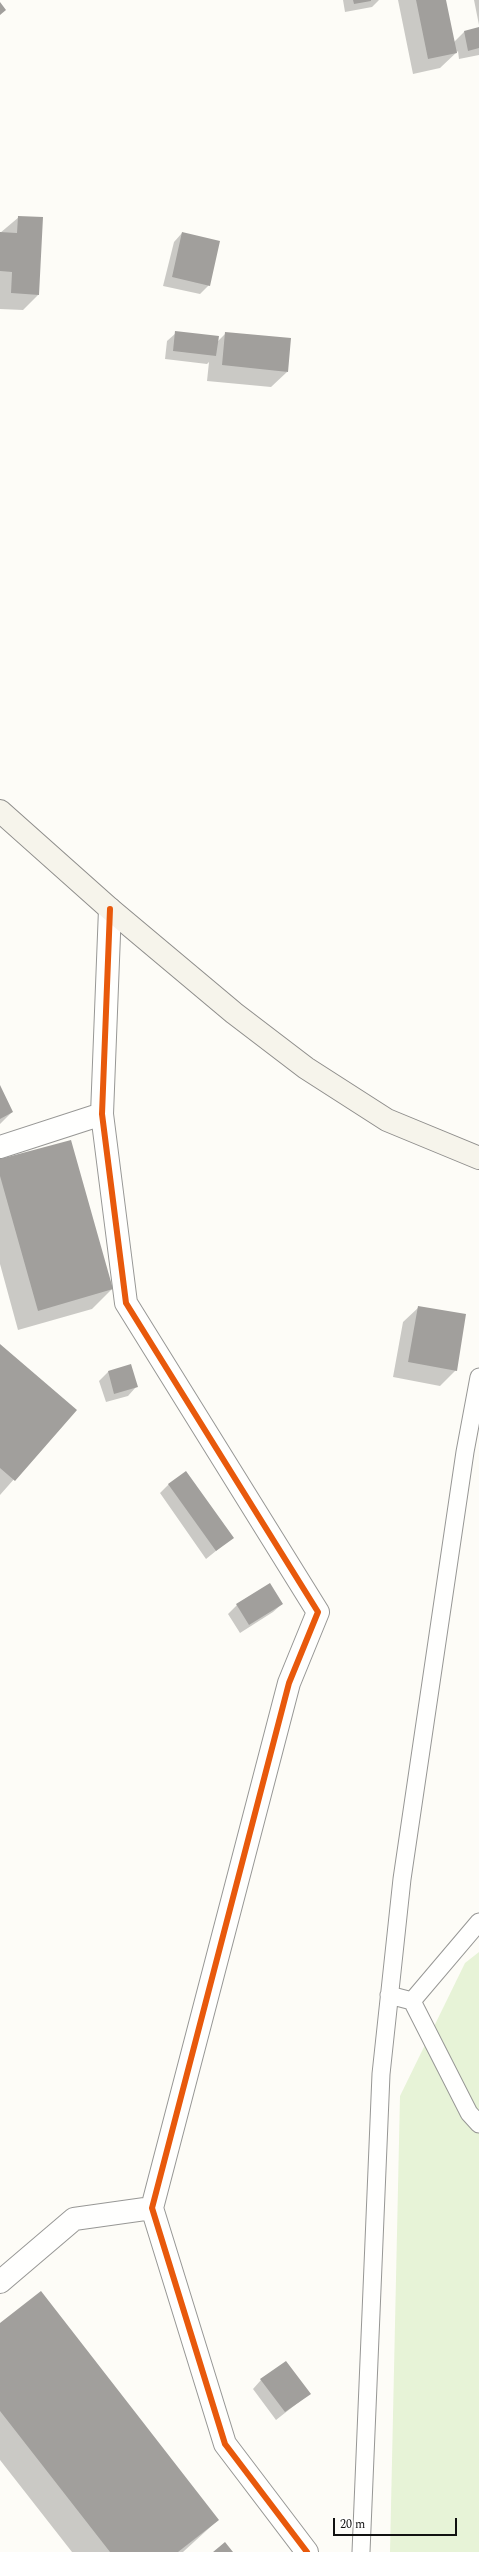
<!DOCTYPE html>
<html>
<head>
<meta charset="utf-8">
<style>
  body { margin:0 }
  #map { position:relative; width:479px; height:2552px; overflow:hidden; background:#fdfcf7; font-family:Spectral,serif }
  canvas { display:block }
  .scale { position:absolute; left:333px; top:2518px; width:124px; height:18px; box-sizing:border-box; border:2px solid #111; border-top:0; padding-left:5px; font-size:12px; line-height:14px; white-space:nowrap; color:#111; -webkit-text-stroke:3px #fff; paint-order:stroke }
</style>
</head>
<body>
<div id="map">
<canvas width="479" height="2552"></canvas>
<div class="scale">20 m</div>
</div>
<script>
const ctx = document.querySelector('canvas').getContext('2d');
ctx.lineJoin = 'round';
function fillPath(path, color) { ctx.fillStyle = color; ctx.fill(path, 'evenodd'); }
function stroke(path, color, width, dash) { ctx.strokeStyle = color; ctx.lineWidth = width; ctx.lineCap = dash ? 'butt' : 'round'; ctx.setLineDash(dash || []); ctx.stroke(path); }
fillPath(new Path2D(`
  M 479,1952 L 479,2552 L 390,2552 L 400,2096 L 465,1963 Z`), '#e7f3d7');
fillPath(new Path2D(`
  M 343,0 L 379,0 L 372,7 L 345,12 Z
  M 398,0 L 445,0 L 454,42 L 464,32 L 479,28 L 479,55 L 459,59 L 458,51 L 440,68 L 413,74 Z
  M 474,0 L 479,0 L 479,25 Z
  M 19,217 L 38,295 L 23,310 L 0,309 L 0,233 Z
  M 182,233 L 209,285 L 200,294 L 163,286 L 174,242 Z
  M 176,333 L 217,342 L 226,333 L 287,372 L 271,387 L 207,381 L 209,362 L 207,364 L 165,359 L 167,341 Z
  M 0,1088 L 12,1112 L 0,1124 Z
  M 0,1160 L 112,1289 L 92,1309 L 18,1330 L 0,1264 Z
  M 419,1307 L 456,1370 L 440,1386 L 393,1377 L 403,1322 Z
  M 0,1346 L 75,1410 L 0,1495 Z
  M 130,1366 L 136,1387 L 128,1396 L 106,1402 L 99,1381 L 108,1372 Z
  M 169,1484 L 232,1538 L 206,1559 L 160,1493 Z
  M 282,1604 L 273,1612 L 240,1633 L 228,1614 L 237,1605 Z
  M 0,2325 L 218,2520 L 183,2552 L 72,2552 L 0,2460 Z
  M 261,2380 L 309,2394 L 276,2420 L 253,2389 Z`), '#0003');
fillPath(new Path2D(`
  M 353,0 L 371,0 L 371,1 L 354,4 Z
  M 416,0 L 446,0 L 457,53 L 428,59 Z
  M 0,2 L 6,10 L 0,15 Z
  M 479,27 L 479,48 L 468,51 L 464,31 Z
  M 18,216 L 43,217 L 39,295 L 11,293 L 12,272 L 0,271 L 0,232 L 17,233 Z
  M 182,232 L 220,241 L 210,286 L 172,277 Z
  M 175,331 L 219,336 L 216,356 L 173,351 Z
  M 225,332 L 291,338 L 288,372 L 222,365 Z
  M 0,1085 L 13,1112 L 0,1119 Z
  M 71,1140 L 113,1289 L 38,1311 L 0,1176 L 0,1159 Z
  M 418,1306 L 466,1314 L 457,1371 L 408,1362 Z
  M 0,1344 L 77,1410 L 15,1481 L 0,1468 Z
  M 131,1364 L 138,1387 L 114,1394 L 108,1371 Z
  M 186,1471 L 234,1538 L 216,1551 L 168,1484 Z
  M 270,1583 L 283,1604 L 249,1625 L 236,1604 Z
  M 41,2291 L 219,2520 L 178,2552 L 110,2552 L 0,2411 L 0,2323 Z
  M 286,2361 L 311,2394 L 285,2412 L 260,2379 Z
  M 225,2542 L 233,2552 L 213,2552 Z`), '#a19f9c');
const lane = new Path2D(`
  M 389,1995 L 412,2001 L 469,2113 L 479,2124
  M 412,2001 L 479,1922
  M 361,2552 L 381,2074 L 402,1879 L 465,1452 L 479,1377`);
const street = new Path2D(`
  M 110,909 L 102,1114 L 126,1303 L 318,1612 L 289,1683 L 152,2208 L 225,2444 L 307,2552
  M 0,1147 L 102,1114
  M 0,2282 L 74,2219 L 152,2208`);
const secondary = new Path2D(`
  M 0,811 L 110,909 L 234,1013 L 306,1068 L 387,1120 L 479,1158`);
stroke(lane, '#979795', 19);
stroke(street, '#979795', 24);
stroke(secondary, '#8e8d8b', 24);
stroke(lane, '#fffffe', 17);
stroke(street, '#fffffe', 22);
stroke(secondary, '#f6f4eb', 22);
stroke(new Path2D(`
  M 110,909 L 102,1114 L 126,1303 L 318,1612 L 289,1683 L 152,2208 L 225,2444 L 307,2552`), '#e8590c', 6);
</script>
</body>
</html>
